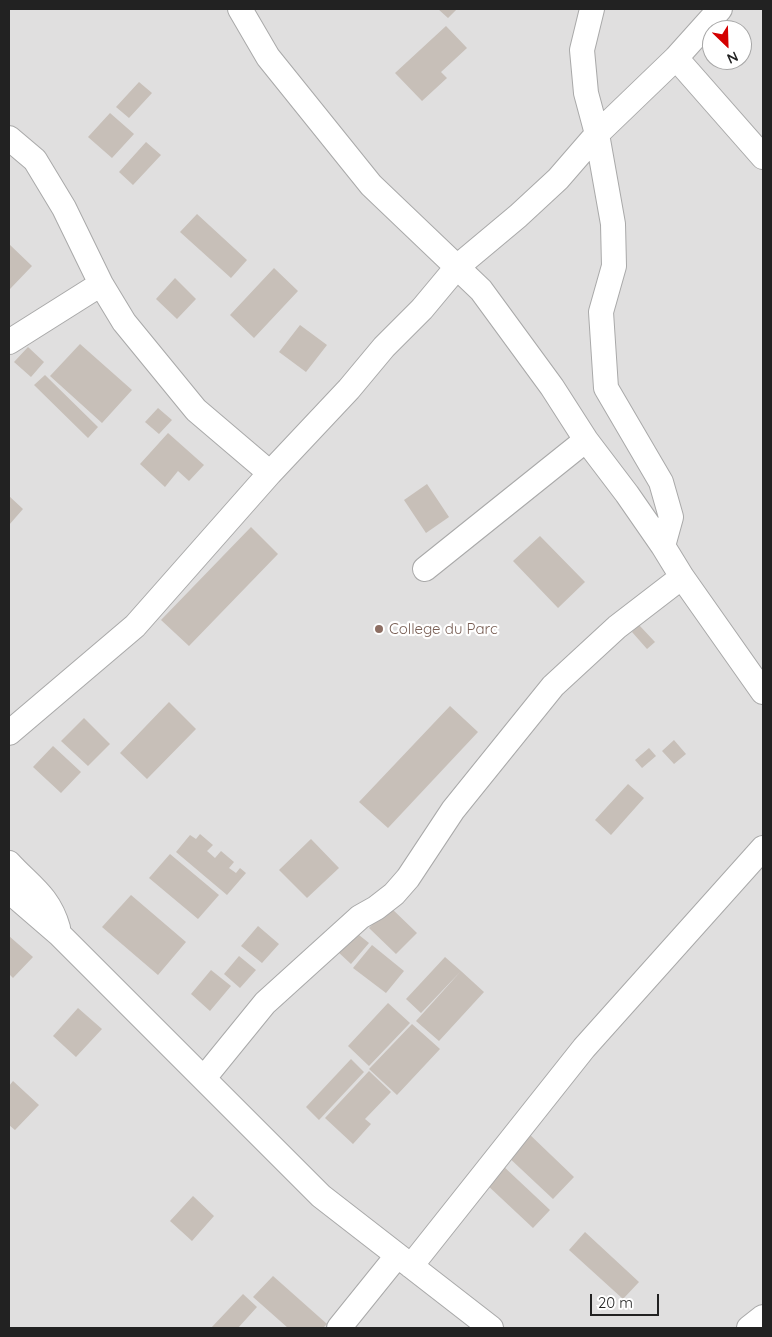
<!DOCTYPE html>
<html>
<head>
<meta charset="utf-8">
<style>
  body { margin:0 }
  #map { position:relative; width:772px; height:1337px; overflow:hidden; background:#f2efe9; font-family:Quicksand,sans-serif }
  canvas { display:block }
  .frame { position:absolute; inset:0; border:10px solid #222; pointer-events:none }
  .north { position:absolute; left:702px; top:20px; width:50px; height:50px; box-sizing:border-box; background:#fff; border:1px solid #a7a7a7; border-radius:50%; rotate:156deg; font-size:14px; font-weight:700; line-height:20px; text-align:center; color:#222 }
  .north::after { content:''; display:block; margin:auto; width:18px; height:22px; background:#d40000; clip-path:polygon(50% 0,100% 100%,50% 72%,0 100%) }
  .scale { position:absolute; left:590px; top:1294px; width:69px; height:22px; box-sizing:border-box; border:2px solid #222; border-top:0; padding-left:6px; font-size:15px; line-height:18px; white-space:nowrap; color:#222; -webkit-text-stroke:4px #fff; paint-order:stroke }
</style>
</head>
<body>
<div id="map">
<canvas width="772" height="1337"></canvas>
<div class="frame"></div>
<div class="north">N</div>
<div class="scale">20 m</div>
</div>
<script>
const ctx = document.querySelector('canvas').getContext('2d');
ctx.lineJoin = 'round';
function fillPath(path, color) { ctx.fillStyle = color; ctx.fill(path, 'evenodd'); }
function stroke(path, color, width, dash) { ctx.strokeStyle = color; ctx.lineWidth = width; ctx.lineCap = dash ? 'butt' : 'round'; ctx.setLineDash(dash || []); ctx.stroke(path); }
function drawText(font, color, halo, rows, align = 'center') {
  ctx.font = font + ' Quicksand,sans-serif'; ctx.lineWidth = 4.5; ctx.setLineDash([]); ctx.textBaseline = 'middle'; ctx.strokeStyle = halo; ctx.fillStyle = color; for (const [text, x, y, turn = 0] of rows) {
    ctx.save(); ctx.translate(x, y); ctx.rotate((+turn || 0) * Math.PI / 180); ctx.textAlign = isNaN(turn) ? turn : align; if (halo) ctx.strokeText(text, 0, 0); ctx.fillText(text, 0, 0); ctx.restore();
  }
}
fillPath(new Path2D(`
  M 9,9 L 763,9 L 763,1328 L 9,1328 ZM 712,30 L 742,30 L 742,60 L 712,60 Z`), '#e0dfdf');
fillPath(new Path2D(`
  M 438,9 L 457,9 L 448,18 Z
  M 446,26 L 467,48 L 441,72 L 447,78 L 422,101 L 395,73 Z
  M 139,82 L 152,93 L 129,118 L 116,107 Z
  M 110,113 L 134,134 L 112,158 L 88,137 Z
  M 146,142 L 161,155 L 133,185 L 119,172 Z
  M 197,214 L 247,260 L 231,278 L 180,232 Z
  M 9,244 L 32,266 L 10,289 L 9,288 Z
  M 274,268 L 298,291 L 254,338 L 230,315 Z
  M 175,278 L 196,299 L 177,319 L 156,299 Z
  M 300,325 L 327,345 L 306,372 L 279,352 Z
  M 80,344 L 132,390 L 102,423 L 50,376 Z
  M 28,347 L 44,362 L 31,377 L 14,362 Z
  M 45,375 L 98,427 L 88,438 L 34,385 Z
  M 158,408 L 172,420 L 159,434 L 145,422 Z
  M 168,433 L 204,465 L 189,481 L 178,471 L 165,487 L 140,464 Z
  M 427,484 L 449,517 L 426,533 L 404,500 Z
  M 9,496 L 23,509 L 9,525 Z
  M 251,527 L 278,554 L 189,646 L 161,620 Z
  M 540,536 L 585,582 L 558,608 L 513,561 Z
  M 639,625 L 655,642 L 647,649 L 632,632 Z
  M 169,702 L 196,729 L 147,779 L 120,753 Z
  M 450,706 L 478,732 L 388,828 L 359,802 Z
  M 84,718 L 110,744 L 88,766 L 61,741 Z
  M 674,740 L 686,754 L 674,764 L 662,751 Z
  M 53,746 L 81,772 L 61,793 L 33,767 Z
  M 649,748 L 656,756 L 642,768 L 635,760 Z
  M 628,784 L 644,798 L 611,835 L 595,820 Z
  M 200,834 L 213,845 L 207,851 L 215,858 L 221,851 L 234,862 L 229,868 L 236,873 L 240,868 L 246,873 L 227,895 L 176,852 L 190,835 L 196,839 Z
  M 311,839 L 339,868 L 307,898 L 279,870 Z
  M 170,854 L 219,895 L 198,919 L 149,878 Z
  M 131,895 L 186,942 L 158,975 L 102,927 Z
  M 389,906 L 417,933 L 396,954 L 369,928 Z
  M 258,926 L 279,944 L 262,963 L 241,946 Z
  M 354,931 L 369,943 L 351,964 L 337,951 Z
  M 9,936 L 33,957 L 13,978 L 9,974 Z
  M 372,945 L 404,971 L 386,993 L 353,968 Z
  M 239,956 L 256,970 L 240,988 L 224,974 Z
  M 445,957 L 461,971 L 421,1013 L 406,999 Z
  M 211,970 L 231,986 L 210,1011 L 191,994 Z
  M 461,971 L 484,992 L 439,1041 L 416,1021 Z
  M 388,1003 L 410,1023 L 369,1066 L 348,1046 Z
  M 78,1008 L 102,1029 L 76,1057 L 53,1036 Z
  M 412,1024 L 440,1049 L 397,1095 L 369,1069 Z
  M 351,1059 L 364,1072 L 319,1120 L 306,1107 Z
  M 369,1071 L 391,1092 L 365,1119 L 371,1124 L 353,1144 L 325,1118 Z
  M 13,1081 L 39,1105 L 15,1130 L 9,1125 L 9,1086 Z
  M 527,1132 L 574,1177 L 553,1199 L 505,1154 Z
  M 502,1165 L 550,1210 L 533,1228 L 485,1183 Z
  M 193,1196 L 214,1216 L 192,1241 L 170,1221 Z
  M 585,1232 L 639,1282 L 623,1299 L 569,1250 Z
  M 273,1276 L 327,1324 L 323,1328 L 288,1328 L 253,1297 Z
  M 243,1294 L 257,1307 L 238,1328 L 211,1328 Z`), '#c7bfb8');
const street = new Path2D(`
  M 240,9 L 268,57 L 371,185 L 481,290 L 552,387 L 586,440 L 627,494 L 663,546 L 682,577 L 763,692
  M 592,9 L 582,50 L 586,93 L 597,134 L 613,224 L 614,266 L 601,312 L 606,388 L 661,482 L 671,517 L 663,546
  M 676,58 L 763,157
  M 9,138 L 35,160 L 64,208 L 101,284 L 124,322 L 196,410 L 270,473
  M 9,342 L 101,284
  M 425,569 L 586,440
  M 9,733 L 135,626 L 270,473 L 349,389 L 384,347 L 422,309 L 457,267 L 518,216 L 558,179 L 597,134 L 676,58 L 720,9
  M 9,863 C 30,886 49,896 58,928
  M 9,891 L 60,935 L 321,1196 L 491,1328
  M 204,1078 L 265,1003 L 360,917 L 376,908 L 394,894 L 408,878 L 453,810 L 553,686 L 617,627 L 682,577
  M 411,1266 L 584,1048 L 763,848
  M 339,1328 L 397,1256
  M 749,1328 L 763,1317`);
stroke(street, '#a9a9a9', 26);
stroke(street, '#fff', 24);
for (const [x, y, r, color] of [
  [379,629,5,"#8d6e63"]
]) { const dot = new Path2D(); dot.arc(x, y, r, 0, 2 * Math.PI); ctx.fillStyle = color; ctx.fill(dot); stroke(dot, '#fff', 2); }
drawText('15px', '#785e54', '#fff', [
  ["College du Parc",389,629]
], 'left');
</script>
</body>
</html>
